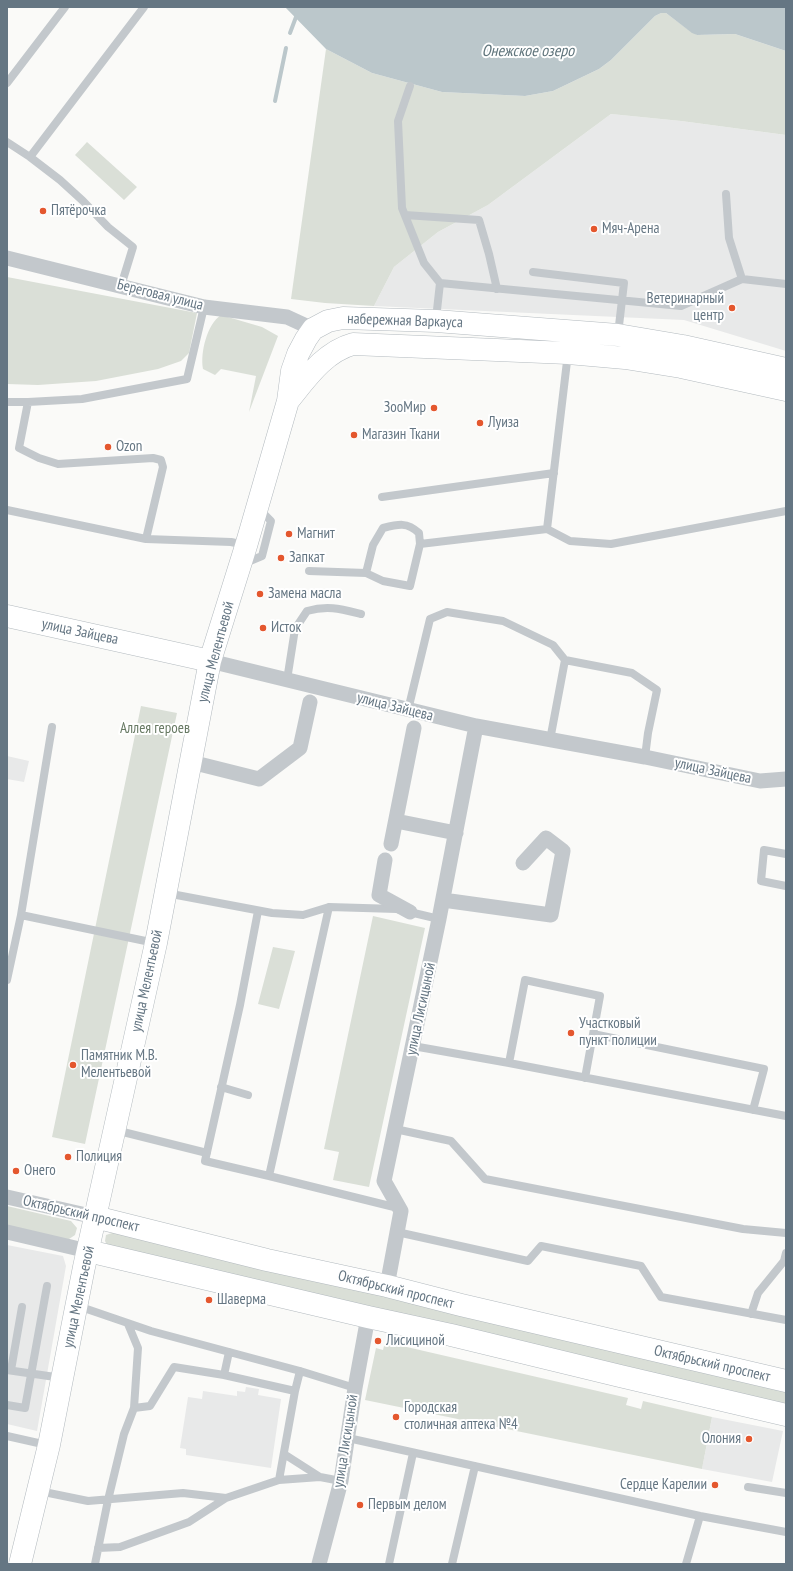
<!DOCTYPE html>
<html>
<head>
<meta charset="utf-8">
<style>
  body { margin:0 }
  #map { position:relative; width:793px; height:1571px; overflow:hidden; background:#fafaf8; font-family:"PT Sans Narrow",sans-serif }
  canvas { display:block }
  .frame { position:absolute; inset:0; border:8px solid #657683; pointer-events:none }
</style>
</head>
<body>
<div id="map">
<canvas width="793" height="1571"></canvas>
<div class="frame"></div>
</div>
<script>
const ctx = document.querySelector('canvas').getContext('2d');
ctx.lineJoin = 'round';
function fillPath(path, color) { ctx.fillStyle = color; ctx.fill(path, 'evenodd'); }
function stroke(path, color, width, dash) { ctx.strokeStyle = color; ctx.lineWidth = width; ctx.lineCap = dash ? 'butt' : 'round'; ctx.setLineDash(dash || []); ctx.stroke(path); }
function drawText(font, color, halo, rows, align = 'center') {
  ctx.font = font + ' "PT Sans Narrow",sans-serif'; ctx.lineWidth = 4; ctx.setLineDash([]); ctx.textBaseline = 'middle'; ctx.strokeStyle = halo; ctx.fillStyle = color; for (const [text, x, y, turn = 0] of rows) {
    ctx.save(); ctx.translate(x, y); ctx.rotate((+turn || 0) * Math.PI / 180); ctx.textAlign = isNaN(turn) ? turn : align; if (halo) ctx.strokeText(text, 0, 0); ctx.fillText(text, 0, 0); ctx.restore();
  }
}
fillPath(new Path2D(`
  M 611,114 L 681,121 L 786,135 L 786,351 L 684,320 L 374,306 L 394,267 L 438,232 L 488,205 Z
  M 7,756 L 29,761 L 24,782 L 7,779 Z
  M 7,1245 L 63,1256 L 66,1266 L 37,1431 L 7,1424 Z
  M 246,1387 L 259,1389 L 258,1395 L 281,1399 L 271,1468 L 186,1455 L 186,1449 L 180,1448 L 188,1397 L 202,1399 L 203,1391 L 237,1396 L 237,1391 L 245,1392 Z
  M 712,1417 L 783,1431 L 772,1482 L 702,1469 Z`), '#e8e9e9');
fillPath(new Path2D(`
  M 661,13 L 666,13 L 686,28 L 697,35 L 735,34 L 786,51 L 786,135 L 681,121 L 611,114 L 488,205 L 438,232 L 394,267 L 374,306 L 325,303 L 291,299 L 326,49 L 372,73 L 442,92 L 525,96 L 553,91 L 599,69 L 611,60 L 655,16 Z
  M 87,142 L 137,187 L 124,200 L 75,155 Z
  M 7,277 L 197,313 L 189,353 L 181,361 L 158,369 L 96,381 L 38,385 L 7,384 Z
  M 221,315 L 262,327 L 278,336 L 249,412 L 256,376 L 221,369 L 215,375 L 203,369 C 200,353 207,324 221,315 Z
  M 141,706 L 177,713 L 85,1144 L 52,1137 Z
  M 373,916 L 425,928 L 369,1187 L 333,1180 L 339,1152 L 324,1149 Z
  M 273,947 L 295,951 L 279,1009 L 258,1004 Z
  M 7,1206 L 71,1221 L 77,1228 L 75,1235 L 66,1241 L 7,1227 Z
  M 115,1232 L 786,1389 L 786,1407 L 109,1249 L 105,1241 L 106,1235 Z
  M 385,1342 L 628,1398 L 626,1405 L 641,1409 L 643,1401 L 712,1417 L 702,1469 L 365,1400 L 376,1348 L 383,1350 Z`), '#dadfd7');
fillPath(new Path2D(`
  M 285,7 L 786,7 L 786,51 L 735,34 L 697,35 L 692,33 L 666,13 L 661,13 L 655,16 L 611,60 L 599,69 L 553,91 L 525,96 L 442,92 L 372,73 L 326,49 Z`), '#bbc7cb');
stroke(new Path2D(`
  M 290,33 L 296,17
  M 275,101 L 286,48`), '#bbc7cb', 4);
const secondary = new Path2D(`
  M 288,401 C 306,379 324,352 353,344 L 568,353 L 625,358 L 681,367 L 786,390
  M 7,616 L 210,661
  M 95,1217 L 267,1260 L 387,1286 L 461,1305 L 786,1381
  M 88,1251 L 368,1317 L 451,1335 L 620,1376 L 786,1415
  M 20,1564 L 49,1445 L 84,1267 L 156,943 L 210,661 L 246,546 L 288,401 L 292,371 L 298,354 L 306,339 L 313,329 L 328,321 L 343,318 L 436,321 L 618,335 L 683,346 L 786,369`);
stroke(secondary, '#b3babf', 23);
stroke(new Path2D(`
  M 7,83 L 65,7
  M 410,86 L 398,121 L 402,208 L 424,263 L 440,283 L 436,319
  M 7,142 L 30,157 L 60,180 L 83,201 L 108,227 L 133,247 L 121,286
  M 30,157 L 144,7
  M 726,194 L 729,238 L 742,279 L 786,284
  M 405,215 L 479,220 L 489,254 L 497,289
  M 533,272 L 624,283 L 618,334
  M 440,283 L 681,306 L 742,279
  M 7,402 L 28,402 L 82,399 L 187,379 L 204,307
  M 28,402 L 19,448 L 39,458 L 58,464 L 153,458 L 161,460 L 163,467 L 146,539
  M 382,497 L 554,473
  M 7,510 L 146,539 L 231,542 L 245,545
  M 547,529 L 568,353
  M 420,544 L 410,586 L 383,581 L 366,573 L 373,545 L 383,528 C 399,524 407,522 419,533 L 420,544 L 547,529 L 570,541 L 611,544 L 786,511
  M 249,556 L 250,561 L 262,556 L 271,521 L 259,509
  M 309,571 L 366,573
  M 565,660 L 632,673 L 657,690 L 648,733 L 645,757
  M 287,680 L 295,629 L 307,611 C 328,605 341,609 361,614
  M 408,710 L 430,619 L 447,612 L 503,621 L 553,645 L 565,660 L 550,740
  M 786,854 L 764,850 L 761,881 L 786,886
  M 166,893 L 272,913 L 303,915 L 329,907 L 269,1176 L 394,1207 L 399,1210
  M 329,907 L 397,909 L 439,919
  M 258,911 L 240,1005 L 205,1161 L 269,1176
  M 21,915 L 52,727
  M 7,980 L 21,915 L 155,943
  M 593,1034 L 764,1069 L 753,1110
  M 413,1046 L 509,1063 L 525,980 L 600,996 L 585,1078
  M 509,1063 L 786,1116
  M 221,1087 L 248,1095
  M 395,1129 L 451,1141 L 485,1179 L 743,1229 L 786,1233
  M 115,1130 L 207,1153
  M 397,1232 L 528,1261 L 541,1246 L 641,1266 L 661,1297 L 786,1320
  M 78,1306 L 151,1331 L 300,1371 L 355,1388
  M 751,1314 L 758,1293 L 784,1261 L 786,1253
  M 7,1370 L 62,1378
  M 11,1370 L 22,1307
  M 224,1375 L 295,1391 L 300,1371
  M 7,1405 L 25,1408 L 47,1286
  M 134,1408 L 150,1406 L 174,1367 L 224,1375 L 229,1352
  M 7,1436 L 47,1445
  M 348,1438 L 700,1516 L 786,1532
  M 284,1454 L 320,1477
  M 279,1480 L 320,1477 L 341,1481
  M 748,1487 L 786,1493
  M 39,1491 L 88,1501 L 183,1493 L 226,1498 L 279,1480 L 295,1391
  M 98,1548 L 120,1547 L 189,1522 L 226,1498
  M 95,1564 L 108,1500 L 124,1434 L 134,1408 L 138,1348 L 128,1324
  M 389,1564 L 413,1453
  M 452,1564 L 475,1466
  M 686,1564 L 700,1516`), '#c3c8cc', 8);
stroke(new Path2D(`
  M 7,258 L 204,307 L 287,317 L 313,329
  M 210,661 L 476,726 L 645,757 L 760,781 L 786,779
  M 191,762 L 259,779 L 300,748 L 310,702
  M 396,821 L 456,833
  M 391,844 L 414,728
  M 385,860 L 379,895 L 410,912
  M 443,900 L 551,915 L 563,851 L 546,838 L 523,863
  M 7,1197 L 95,1217
  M 7,1232 L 88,1251
  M 387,1286 L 401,1211 L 384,1181 L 439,919 L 476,726
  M 319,1564 L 341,1481 L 355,1388 L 368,1317`), '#c3c8cc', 15);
stroke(secondary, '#fff', 22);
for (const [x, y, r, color] of [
  [43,211,4,"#e4572e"],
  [594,229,4,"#e4572e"],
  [732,308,4,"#e4572e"],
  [434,408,4,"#e4572e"],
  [480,423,4,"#e4572e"],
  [354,435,4,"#e4572e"],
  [108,447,4,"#e4572e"],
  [289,534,4,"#e4572e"],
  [281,558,4,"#e4572e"],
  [260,594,4,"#e4572e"],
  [263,628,4,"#e4572e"],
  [571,1033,4,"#e4572e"],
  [73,1065,4,"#e4572e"],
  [68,1157,4,"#e4572e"],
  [16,1171,4,"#e4572e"],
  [209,1300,4,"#e4572e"],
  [378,1341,4,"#e4572e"],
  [396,1417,4,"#e4572e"],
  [749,1439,4,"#e4572e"],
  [715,1485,4,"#e4572e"],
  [360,1505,4,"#e4572e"]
]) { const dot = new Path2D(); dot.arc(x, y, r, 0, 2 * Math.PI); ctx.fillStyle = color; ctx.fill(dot); stroke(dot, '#fff', 1.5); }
drawText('15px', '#657683', '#fff', [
  ["Пятёрочка",51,211],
  ["Мяч-Арена",602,229],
  ["Ветеринарный",724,299,"right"],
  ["центр",724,316,"right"],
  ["ЗооМир",426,408,"right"],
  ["Луиза",488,423],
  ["Магазин Ткани",362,435],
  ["Ozon",116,447],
  ["Магнит",297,534],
  ["Запкат",289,558],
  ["Замена масла",268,594],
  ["Исток",271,628],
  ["Участковый",579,1024],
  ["пункт полиции",579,1041],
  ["Памятник М.В.",81,1056],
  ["Мелентьевой",81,1073],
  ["Полиция",76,1157],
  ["Онего",24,1171],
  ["Шаверма",217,1300],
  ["Лисициной",386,1341],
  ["Городская",404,1408],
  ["столичная аптека №4",404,1425],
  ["Олония",741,1439,"right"],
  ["Сердце Карелии",707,1485,"right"],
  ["Первым делом",368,1505]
], 'left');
drawText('15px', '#657683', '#fff', [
  ["Береговая улица",160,295,14],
  ["набережная Варкауса",405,321,2],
  ["улица Зайцева",80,632,12],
  ["улица Мелентьевой",216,652,-75],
  ["улица Зайцева",395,707,14],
  ["улица Зайцева",713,771,12],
  ["улица Мелентьевой",147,981,-78],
  ["улица Лисицыной",421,1009,-78],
  ["Октябрьский проспект",81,1214,13],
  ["Октябрьский проспект",396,1290,14],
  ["улица Мелентьевой",79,1297,-78],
  ["Октябрьский проспект",712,1364,13],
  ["улица Лисицыной",346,1441,-81]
]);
drawText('15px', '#687a64', '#fff', [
  ["Аллея героев",155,729]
]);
drawText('italic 16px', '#60757c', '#fff', [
  ["Онежское озеро",528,51]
]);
</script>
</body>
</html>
